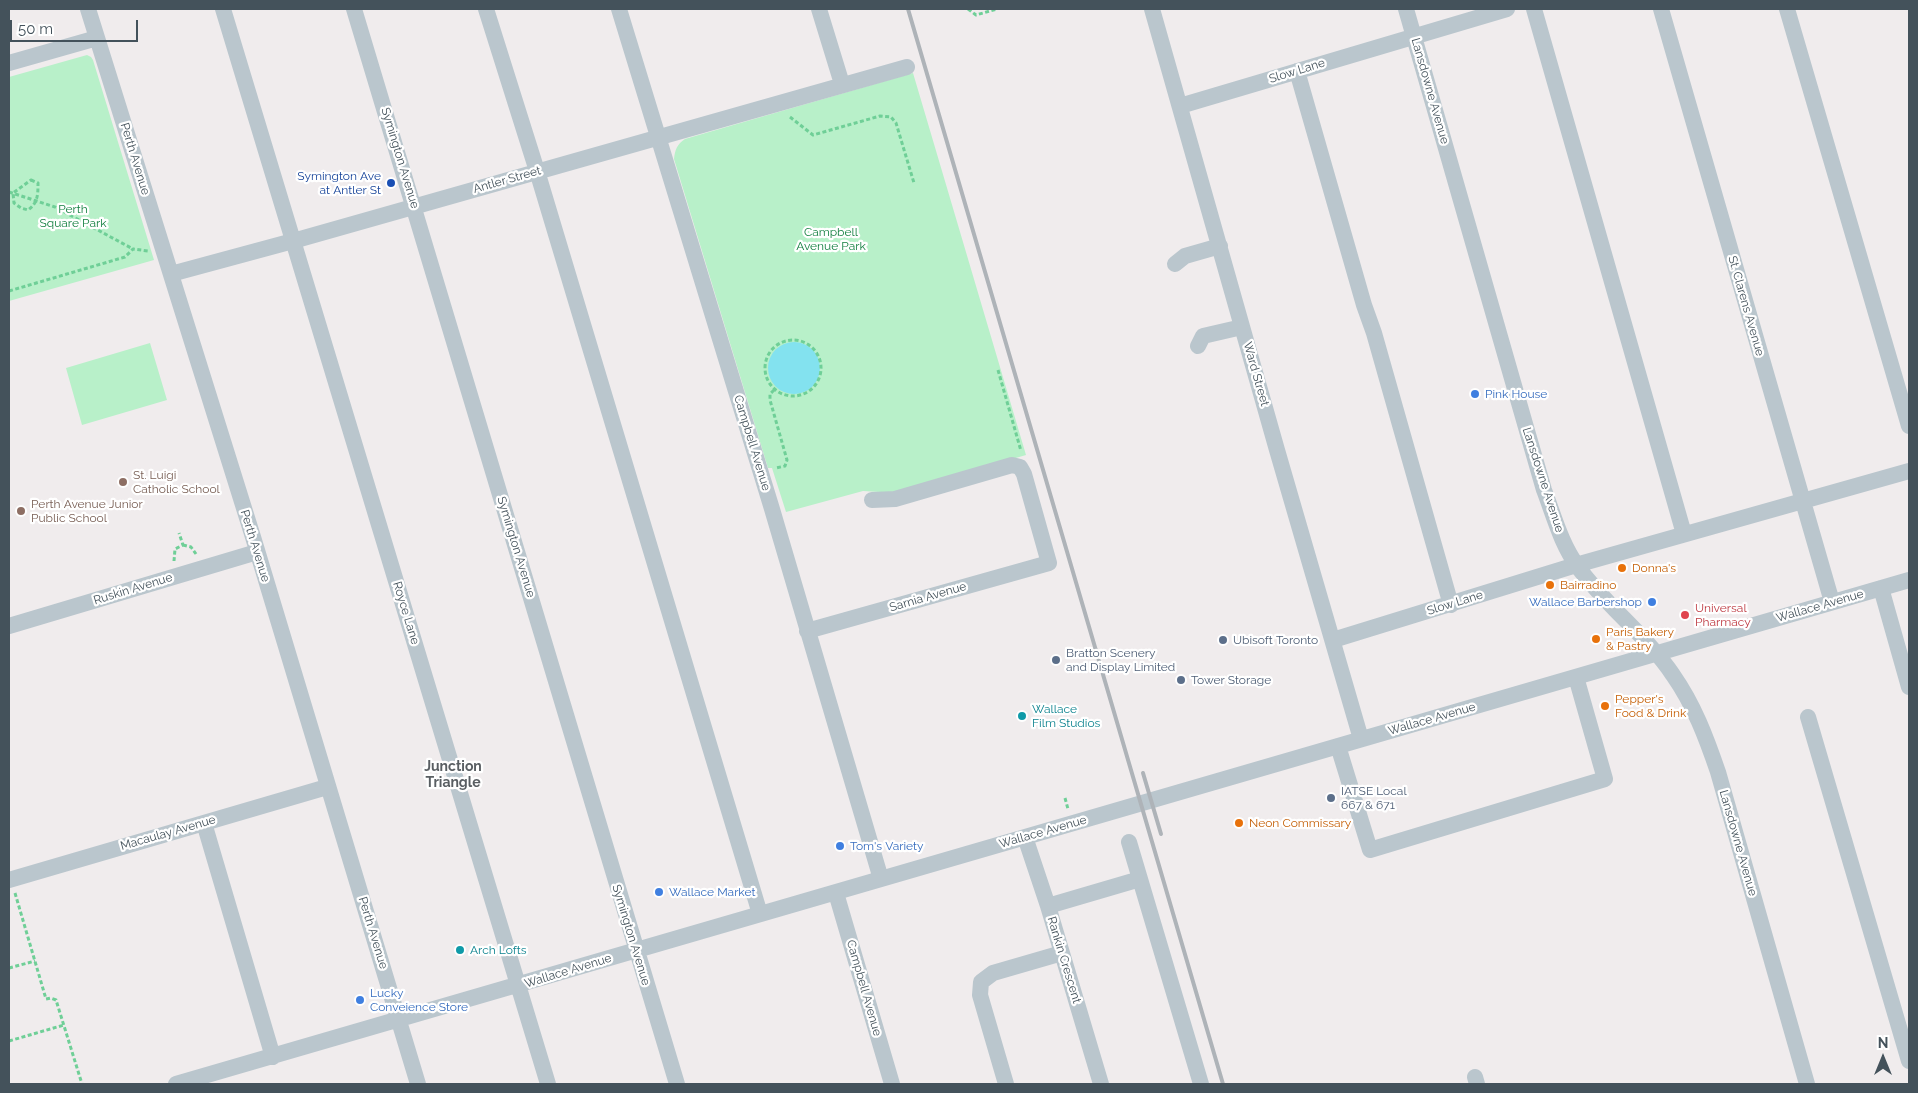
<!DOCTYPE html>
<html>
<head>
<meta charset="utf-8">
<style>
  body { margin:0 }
  #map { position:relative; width:1918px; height:1093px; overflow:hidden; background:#f0eced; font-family:Raleway,sans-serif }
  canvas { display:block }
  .frame { position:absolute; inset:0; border:10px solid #44525b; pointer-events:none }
  .north { position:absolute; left:1858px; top:1033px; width:50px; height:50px; -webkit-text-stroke:4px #fff; paint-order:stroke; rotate:0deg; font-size:14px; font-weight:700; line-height:20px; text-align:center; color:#44525b }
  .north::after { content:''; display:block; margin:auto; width:18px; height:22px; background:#44525b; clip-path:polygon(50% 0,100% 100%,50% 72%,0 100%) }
  .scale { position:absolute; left:10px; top:20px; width:128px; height:22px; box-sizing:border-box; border:2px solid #44525b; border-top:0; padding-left:6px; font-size:15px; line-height:18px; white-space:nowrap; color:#44525b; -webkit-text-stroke:4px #fff; paint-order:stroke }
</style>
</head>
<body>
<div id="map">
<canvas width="1918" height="1093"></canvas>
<div class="frame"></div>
<div class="north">N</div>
<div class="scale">50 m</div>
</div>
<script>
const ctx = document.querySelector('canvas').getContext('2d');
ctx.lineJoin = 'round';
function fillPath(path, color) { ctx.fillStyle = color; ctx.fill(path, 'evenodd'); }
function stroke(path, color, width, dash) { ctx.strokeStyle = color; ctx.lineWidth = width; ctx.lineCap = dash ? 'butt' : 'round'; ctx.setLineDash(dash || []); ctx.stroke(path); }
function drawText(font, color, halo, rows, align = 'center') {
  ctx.font = font + ' Raleway,sans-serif'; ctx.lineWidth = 4.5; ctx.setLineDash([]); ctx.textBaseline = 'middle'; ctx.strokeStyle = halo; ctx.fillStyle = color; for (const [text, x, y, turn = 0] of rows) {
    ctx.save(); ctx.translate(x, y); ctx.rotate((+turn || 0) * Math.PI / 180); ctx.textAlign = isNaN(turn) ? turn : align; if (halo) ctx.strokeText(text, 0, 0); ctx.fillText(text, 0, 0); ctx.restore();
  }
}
fillPath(new Path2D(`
  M 87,55 L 91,57 L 93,60 L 154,260 L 9,301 L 9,77 Z
  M 913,73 L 1026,455 L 896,493 L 863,491 L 786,512 L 772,468 L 768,468 L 674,159 C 675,150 677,144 685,139 Z
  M 150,343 L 167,400 L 82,425 L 66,368 Z`), '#b8f0c9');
fillPath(new Path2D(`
  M768 368a26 26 0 1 1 52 0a26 26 0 1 1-52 0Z`), '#83e2ef');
stroke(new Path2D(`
  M 968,9 L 976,15 L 997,9
  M 790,117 L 813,135 L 880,116 L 891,117 L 896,123 L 914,183
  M 31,180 L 38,183 C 38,194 38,203 28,210 L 21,208 L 14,203 L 13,193 Z
  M 9,192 L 55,207 L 133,249
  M 9,291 L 125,257 L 133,249 L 148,251
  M765 368a28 28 0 1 1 56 0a28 28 0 1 1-56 0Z
  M 998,370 L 1021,451
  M 774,390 L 770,394 L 770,400 L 787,460 L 785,466 L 776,468
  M 183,545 L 191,547 L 196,554
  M 174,561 L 175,549 L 183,545 L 179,533
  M 1065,798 L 1068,809
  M 15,893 L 46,999 L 51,998 L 56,1000 L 82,1084
  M 9,968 L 35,961
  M 9,1041 L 64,1025`), '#6fcf97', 3, [4, 2.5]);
stroke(new Path2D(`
  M 88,9 L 253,537 L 418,1084
  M 223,9 L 548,1084
  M 354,9 L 677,1084
  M 486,9 L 537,171 L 760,914
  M 619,9 L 772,509 L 881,879
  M 819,9 L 842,84
  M 1152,9 L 1277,450 L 1361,739
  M 1406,9 L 1544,490 C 1554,516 1561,544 1578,567 C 1606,606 1647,636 1673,675 C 1694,705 1706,737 1718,772 L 1807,1084
  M 1534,9 L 1684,534
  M 1661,9 L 1832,602
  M 1787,9 L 1909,426
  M 9,63 L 97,38
  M 1297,71 L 1364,305 L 1374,333 L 1451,605
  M 1180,106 L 1507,9
  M 1175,264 L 1185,256 L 1220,246
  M 171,274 L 293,241 L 907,67
  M 1198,346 L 1203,336 L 1242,327
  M 1881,588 L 1909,687
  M 9,626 L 257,552
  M 807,631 L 1049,563 L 1024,474 L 1020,467 L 1012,465 L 895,499 L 872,500
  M 1333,640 L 1576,565 L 1909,471
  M 1808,717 L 1909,1061
  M 1338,746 L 1370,850 L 1605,779 L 1576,677
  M 204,823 L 273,1057
  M 1025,837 L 1048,906 L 1101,1084
  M 1129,842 L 1201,1084
  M 9,880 L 327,787
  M 836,893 L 892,1084
  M 1048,906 L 1140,879
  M 1475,1077 L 1477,1084
  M 176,1084 L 1909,580
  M 1006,1084 L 980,995 L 981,982 L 993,973 L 1062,953`), '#bac6cd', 16);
stroke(new Path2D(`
  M 908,9 L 1223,1084
  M 1143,773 L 1161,834`), '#aeb3b8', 4);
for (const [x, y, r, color] of [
  [391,183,5,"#1a4fb4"],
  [1475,394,5,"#3f7fe0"],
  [123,482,5,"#8d6e63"],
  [21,511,5,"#8d6e63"],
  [1622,568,5,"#e8710a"],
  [1550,585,5,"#e8710a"],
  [1652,602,5,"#3f7fe0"],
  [1685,615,5,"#e0444e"],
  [1596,639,5,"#e8710a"],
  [1223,640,5,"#5c6f8a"],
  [1056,660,5,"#5c6f8a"],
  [1181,680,5,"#5c6f8a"],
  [1605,706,5,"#e8710a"],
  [1022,716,5,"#0f9aa8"],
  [1331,798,5,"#5c6f8a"],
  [1239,823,5,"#e8710a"],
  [840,846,5,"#3f7fe0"],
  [659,892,5,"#3f7fe0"],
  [460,950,5,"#0f9aa8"],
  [360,1000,5,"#3f7fe0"]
]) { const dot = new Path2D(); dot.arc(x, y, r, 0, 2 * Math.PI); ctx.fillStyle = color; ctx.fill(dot); stroke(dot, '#fff', 2); }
drawText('12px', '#44525b', '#fff', [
  ["Slow Lane",1297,71,-17],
  ["Lansdowne Avenue",1430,91,74],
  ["Symington Avenue",400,158,73],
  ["Perth Avenue",135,159,73],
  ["Antler Street",507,180,-16],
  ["St. Clarens Avenue",1746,306,74],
  ["Ward Street",1256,374,74],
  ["Campbell Avenue",752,443,73],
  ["Lansdowne Avenue",1543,480,72],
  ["Perth Avenue",255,546,73],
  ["Symington Avenue",516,547,73],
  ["Ruskin Avenue",133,589,-17],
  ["Sarnia Avenue",928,597,-16],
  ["Slow Lane",1455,603,-17],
  ["Wallace Avenue",1820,606,-16],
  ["Royce Lane",406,613,73],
  ["Wallace Avenue",1432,719,-16],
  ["Wallace Avenue",1043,832,-16],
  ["Macaulay Avenue",168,833,-16],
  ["Lansdowne Avenue",1738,843,74],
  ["Perth Avenue",373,933,73],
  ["Symington Avenue",631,935,73],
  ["Rankin Crescent",1064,960,73],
  ["Wallace Avenue",568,971,-17],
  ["Campbell Avenue",864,988,74]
]);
drawText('12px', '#164399', '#fff', [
  ["Symington Ave",381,176],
  ["at Antler St",381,190]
], 'right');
drawText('12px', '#127f3f', '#fff', [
  ["Perth",73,209],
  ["Square Park",73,223],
  ["Campbell",831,232],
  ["Avenue Park",831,246]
]);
drawText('12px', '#366cbe', '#fff', [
  ["Pink House",1485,394],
  ["Wallace Barbershop",1642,602,"right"],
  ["Tom's Variety",850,846],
  ["Wallace Market",669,892],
  ["Lucky",370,993],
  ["Conveience Store",370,1007]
], 'left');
drawText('12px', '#785e54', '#fff', [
  ["St. Luigi",133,475],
  ["Catholic School",133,489],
  ["Perth Avenue Junior",31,504],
  ["Public School",31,518]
], 'left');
drawText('12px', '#c56008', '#fff', [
  ["Donna's",1632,568],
  ["Bairradino",1560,585],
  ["Paris Bakery",1606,632],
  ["& Pastry",1606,646],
  ["Pepper's",1615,699],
  ["Food & Drink",1615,713],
  ["Neon Commissary",1249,823]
], 'left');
drawText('12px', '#be3a42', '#fff', [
  ["Universal",1695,608],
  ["Pharmacy",1695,622]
], 'left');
drawText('12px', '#4e5e75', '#fff', [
  ["Ubisoft Toronto",1233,640],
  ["Bratton Scenery",1066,653],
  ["and Display Limited",1066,667],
  ["Tower Storage",1191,680],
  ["IATSE Local",1341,791],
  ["667 & 671",1341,805]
], 'left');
drawText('12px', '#0d838f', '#fff', [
  ["Wallace",1032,709],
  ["Film Studios",1032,723],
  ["Arch Lofts",470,950]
], 'left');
drawText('bold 14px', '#595e62', '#fff', [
  ["Junction",453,767],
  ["Triangle",453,783]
]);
</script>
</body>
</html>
